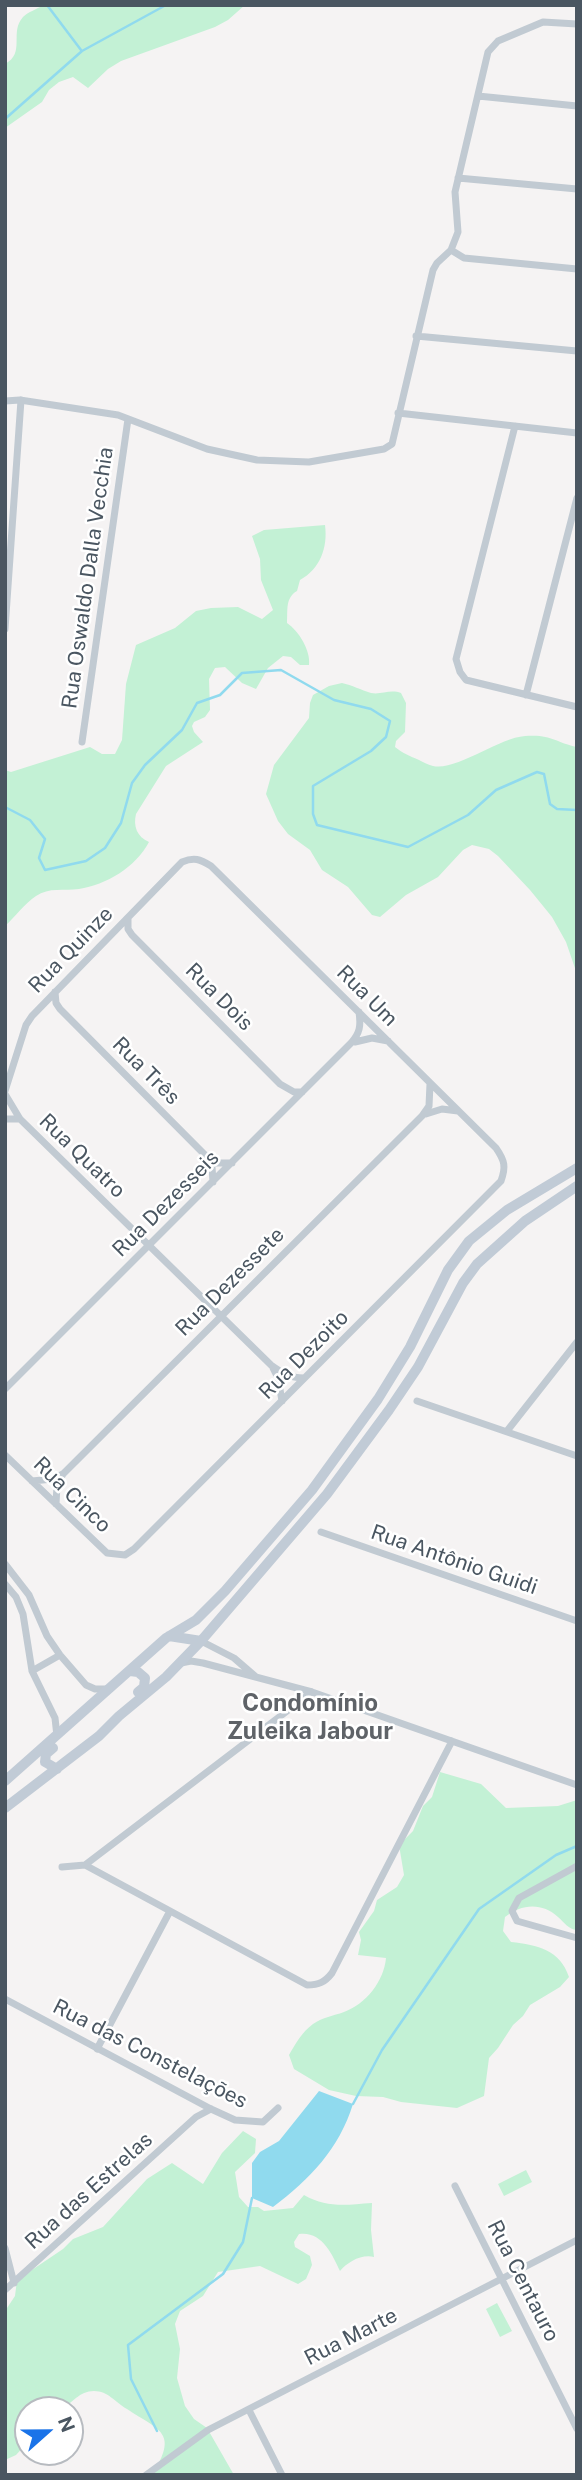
<!DOCTYPE html>
<html>
<head>
<meta charset="utf-8">
<style>
  body { margin:0 }
  #map { position:relative; width:582px; height:2480px; overflow:hidden; background:#f5f3f3; font-family:"Public Sans",sans-serif }
  canvas { display:block }
  .frame { position:absolute; inset:0; border:7px solid #4a5661; pointer-events:none }
  .north { position:absolute; left:14px; top:2396px; width:70px; height:70px; box-sizing:border-box; background:#fff; border:2px solid #b7bbc0; border-radius:50%; rotate:69deg; font-size:19px; font-weight:700; line-height:28px; text-align:center; color:#4a5661 }
  .north::after { content:''; display:block; margin:auto; width:24px; height:32px; background:#1a73e8; clip-path:polygon(50% 0,100% 100%,50% 72%,0 100%) }
</style>
</head>
<body>
<div id="map">
<canvas width="582" height="2480"></canvas>
<div class="frame"></div>
<div class="north">N</div>
</div>
<script>
const ctx = document.querySelector('canvas').getContext('2d');
ctx.lineJoin = 'round';
function fillPath(path, color) { ctx.fillStyle = color; ctx.fill(path, 'evenodd'); }
function stroke(path, color, width, dash) { ctx.strokeStyle = color; ctx.lineWidth = width; ctx.lineCap = dash ? 'butt' : 'round'; ctx.setLineDash(dash || []); ctx.stroke(path); }
function drawText(font, color, halo, rows, align = 'center') {
  ctx.font = font + ' "Public Sans",sans-serif'; ctx.lineWidth = 5; ctx.setLineDash([]); ctx.textBaseline = 'middle'; ctx.strokeStyle = halo; ctx.fillStyle = color; for (const [text, x, y, turn = 0] of rows) {
    ctx.save(); ctx.translate(x, y); ctx.rotate((+turn || 0) * Math.PI / 180); ctx.textAlign = isNaN(turn) ? turn : align; if (halo) ctx.strokeText(text, 0, 0); ctx.fillText(text, 0, 0); ctx.restore();
  }
}
fillPath(new Path2D(`
  M 44,5 L 245,5 L 228,20 L 215,27 L 121,61 L 108,69 L 88,88 L 73,77 L 59,82 L 49,90 L 42,102 L 5,128 L 5,64 C 26,53 9,32 23,17 C 28,12 37,9 44,5 Z
  M 325,525 C 328,548 320,569 300,580 L 297,591 C 285,598 288,610 287,623 C 299,631 311,651 309,665 L 300,665 L 291,657 L 283,656 L 268,668 L 256,689 L 242,683 L 225,667 L 215,668 L 209,679 L 210,710 L 205,717 L 194,722 L 192,726 L 194,732 L 203,742 L 166,766 L 136,814 C 133,826 137,837 149,842 C 136,867 106,885 79,889 C 64,891 49,887 36,896 C 25,903 15,917 5,926 L 5,770 L 11,772 L 90,747 L 102,754 L 115,754 L 122,740 L 126,684 L 136,645 L 175,628 L 196,611 L 211,608 L 238,607 L 262,619 L 273,610 L 261,580 L 260,559 L 252,536 L 264,530 Z
  M 342,683 C 352,685 361,690 371,693 C 381,695 390,689 401,693 L 406,703 L 405,732 L 396,741 L 395,747 C 402,753 410,756 419,760 C 423,762 429,765 433,766 C 457,771 498,738 525,736 C 552,734 554,742 577,747 L 577,974 L 566,942 L 552,917 L 530,890 L 498,856 L 489,849 L 472,845 L 463,850 L 438,877 L 406,895 L 380,917 L 372,915 L 348,887 L 322,870 L 310,850 L 288,834 L 278,821 L 266,794 L 274,765 L 309,718 L 310,703 L 313,695 L 329,686 Z
  M 440,1772 L 481,1784 L 506,1808 L 558,1806 L 577,1800 L 577,1930 C 568,1929 565,1923 558,1917 C 542,1902 521,1904 505,1917 L 503,1931 L 511,1942 C 538,1945 560,1950 569,1977 L 560,1987 L 530,2005 L 523,2016 L 513,2025 L 498,2048 L 489,2058 L 484,2096 L 457,2108 L 401,2102 L 383,2097 L 356,2096 L 329,2090 L 294,2069 L 289,2055 C 296,2043 302,2032 313,2024 C 323,2017 333,2016 344,2012 C 366,2004 384,1981 386,1958 L 358,1955 L 361,1940 L 359,1932 L 374,1911 L 377,1900 L 397,1887 L 404,1875 L 399,1845 L 413,1831 L 423,1806 L 432,1797 Z
  M 243,2131 L 256,2139 L 255,2153 L 235,2172 L 239,2197 L 248,2207 L 258,2207 L 264,2211 L 293,2208 L 304,2195 C 327,2208 345,2205 372,2203 L 371,2230 L 374,2257 C 361,2254 348,2262 340,2271 C 332,2254 322,2231 299,2234 L 294,2242 L 295,2247 L 310,2256 L 312,2265 L 306,2279 L 298,2284 L 260,2266 L 218,2272 L 203,2296 L 180,2311 L 175,2324 L 180,2349 L 177,2378 L 185,2406 L 194,2419 L 207,2428 L 234,2475 L 152,2475 C 179,2432 160,2431 127,2409 C 115,2402 108,2391 94,2391 C 79,2391 73,2403 61,2409 C 54,2413 37,2410 28,2410 L 28,2442 L 16,2455 L 5,2460 L 5,2311 L 15,2296 L 17,2280 L 63,2249 L 73,2239 L 103,2227 L 147,2179 L 172,2163 L 203,2184 L 222,2153 Z
  M 526,2170 L 532,2182 L 504,2196 L 498,2184 Z
  M 497,2303 L 512,2331 L 500,2337 L 486,2309 Z`), '#c3f1d5');
fillPath(new Path2D(`
  M 319,2091 L 353,2104 C 339,2149 310,2179 273,2207 L 252,2198 L 252,2163 L 260,2152 L 279,2141 Z`), '#90daee');
stroke(new Path2D(`
  M 47,5 L 81,50
  M 5,119 L 82,51 L 166,5
  M 5,807 L 30,820 L 45,839 L 39,858 L 45,870 L 86,861 L 105,848 L 121,823 L 132,783 L 145,765 L 182,730 L 197,703 L 220,695 L 242,673 L 281,670 L 334,700 L 371,709 L 390,721 L 386,737 L 371,751 L 313,786 L 313,814 L 317,825 L 408,847 L 468,815 L 496,790 L 537,772 L 544,774 L 550,804 L 557,809 L 577,810
  M 353,2104 L 382,2050 L 479,1909 L 556,1855 L 577,1846
  M 157,2431 L 131,2379 L 128,2345 L 223,2274 L 243,2242 L 252,2198`), '#90daee', 2.5);
stroke(new Path2D(`
  M 478,96 L 577,106
  M 458,178 L 577,189
  M 451,250 L 464,258 L 577,269
  M 416,336 L 577,351
  M 5,401 L 20,400 L 118,415 L 207,449 L 257,460 L 309,462 L 384,449 L 392,444 L 433,270 L 437,263 L 451,250 L 458,232 L 455,192 L 488,52 L 498,41 L 543,22 L 577,24
  M 398,413 L 577,433
  M 515,426 L 456,659 L 460,672 L 466,680 L 577,707
  M 5,629 L 21,400
  M 526,695 L 577,498
  M 82,742 L 128,419
  M 128,918 L 128,929 L 132,935 L 280,1084 L 294,1092 L 302,1092
  M 55,992 L 56,1003 L 60,1009 L 208,1158 L 216,1163 L 232,1163
  M 355,1042 L 372,1038 L 388,1041
  M 5,1091 L 26,1025 L 32,1016 L 182,862 C 194,857 200,859 211,866 L 496,1148 C 505,1161 506,1167 501,1181 L 134,1549 L 125,1555 L 107,1553 L 5,1455
  M 5,1094 L 20,1119 L 271,1365 C 282,1373 290,1378 304,1378
  M 426,1114 L 442,1109 L 458,1111
  M 5,1119 L 20,1119
  M 208,1158 L 212,1167 L 213,1182
  M 273,1368 L 278,1378 L 282,1401
  M 5,1389 L 351,1043 C 360,1033 361,1026 359,1012
  M 417,1401 L 577,1456
  M 507,1431 L 577,1342
  M 32,1481 L 53,1479 L 63,1474
  M 56,1504 L 57,1485 L 63,1474 L 422,1116 L 429,1106 L 430,1084
  M 321,1532 L 577,1621
  M 5,1564 L 29,1595 L 47,1636 L 60,1655 L 86,1685 L 95,1689 L 107,1689
  M 5,1584 L 16,1597 L 23,1614 L 32,1671 L 55,1718 L 57,1736
  M 201,1641 L 234,1658 L 256,1677
  M 181,1663 L 191,1661 L 203,1663 L 312,1692 L 577,1785
  M 32,1671 L 60,1655
  M 85,1865 L 312,1692
  M 577,1866 L 519,1898 L 512,1911 L 517,1921 L 577,1938
  M 62,1867 L 85,1865 L 307,1985 C 319,1985 325,1982 332,1973 L 452,1741
  M 5,1999 L 211,2109 L 235,2120 L 263,2122 L 278,2108
  M 97,2049 L 170,1911
  M 455,2186 L 577,2429
  M 5,2248 L 14,2283
  M 5,2290 L 196,2117 L 211,2109
  M 249,2410 L 282,2475
  M 146,2475 L 208,2430 L 577,2240`), '#c1cad2', 7);
stroke(new Path2D(`
  M 169,1636 L 201,1641
  M 130,1671 L 138,1672 L 145,1678 L 144,1687 L 138,1692
  M 53,1748 L 46,1754 L 45,1762 L 57,1769
  M 5,1781 L 166,1638 L 196,1620 L 225,1591 L 312,1490 L 378,1399 L 410,1347 L 448,1270 L 469,1241 L 507,1210 L 577,1168
  M 5,1808 L 99,1736 L 119,1716 L 166,1677 L 201,1641 L 327,1494 L 389,1410 L 418,1367 L 463,1283 L 477,1264 L 525,1221 L 577,1186`), '#c1cbd6', 10);
drawText('21px', '#4a5661', '#fff', [
  ["Rua Oswaldo Dalla Vecchia",88,578,-82],
  ["Rua Quinze",71,950,-46],
  ["Rua Um",367,996,45],
  ["Rua Dois",219,997,45],
  ["Rua Três",146,1071,45],
  ["Rua Quatro",82,1156,44],
  ["Rua Dezesseis",166,1204,-45],
  ["Rua Dezessete",230,1282,-45],
  ["Rua Dezoito",304,1355,-45],
  ["Rua Cinco",72,1495,44],
  ["Rua Antônio Guidi",454,1560,19],
  ["Rua das Constelações",150,2054,27],
  ["Rua das Estrelas",89,2191,-42],
  ["Rua Centauro",523,2281,63],
  ["Rua Marte",351,2337,-27]
]);
drawText('bold 24px', '#5f6368', '#fff', [
  ["Condomínio",310,1704],
  ["Zuleika Jabour",310,1732]
]);
</script>
</body>
</html>
